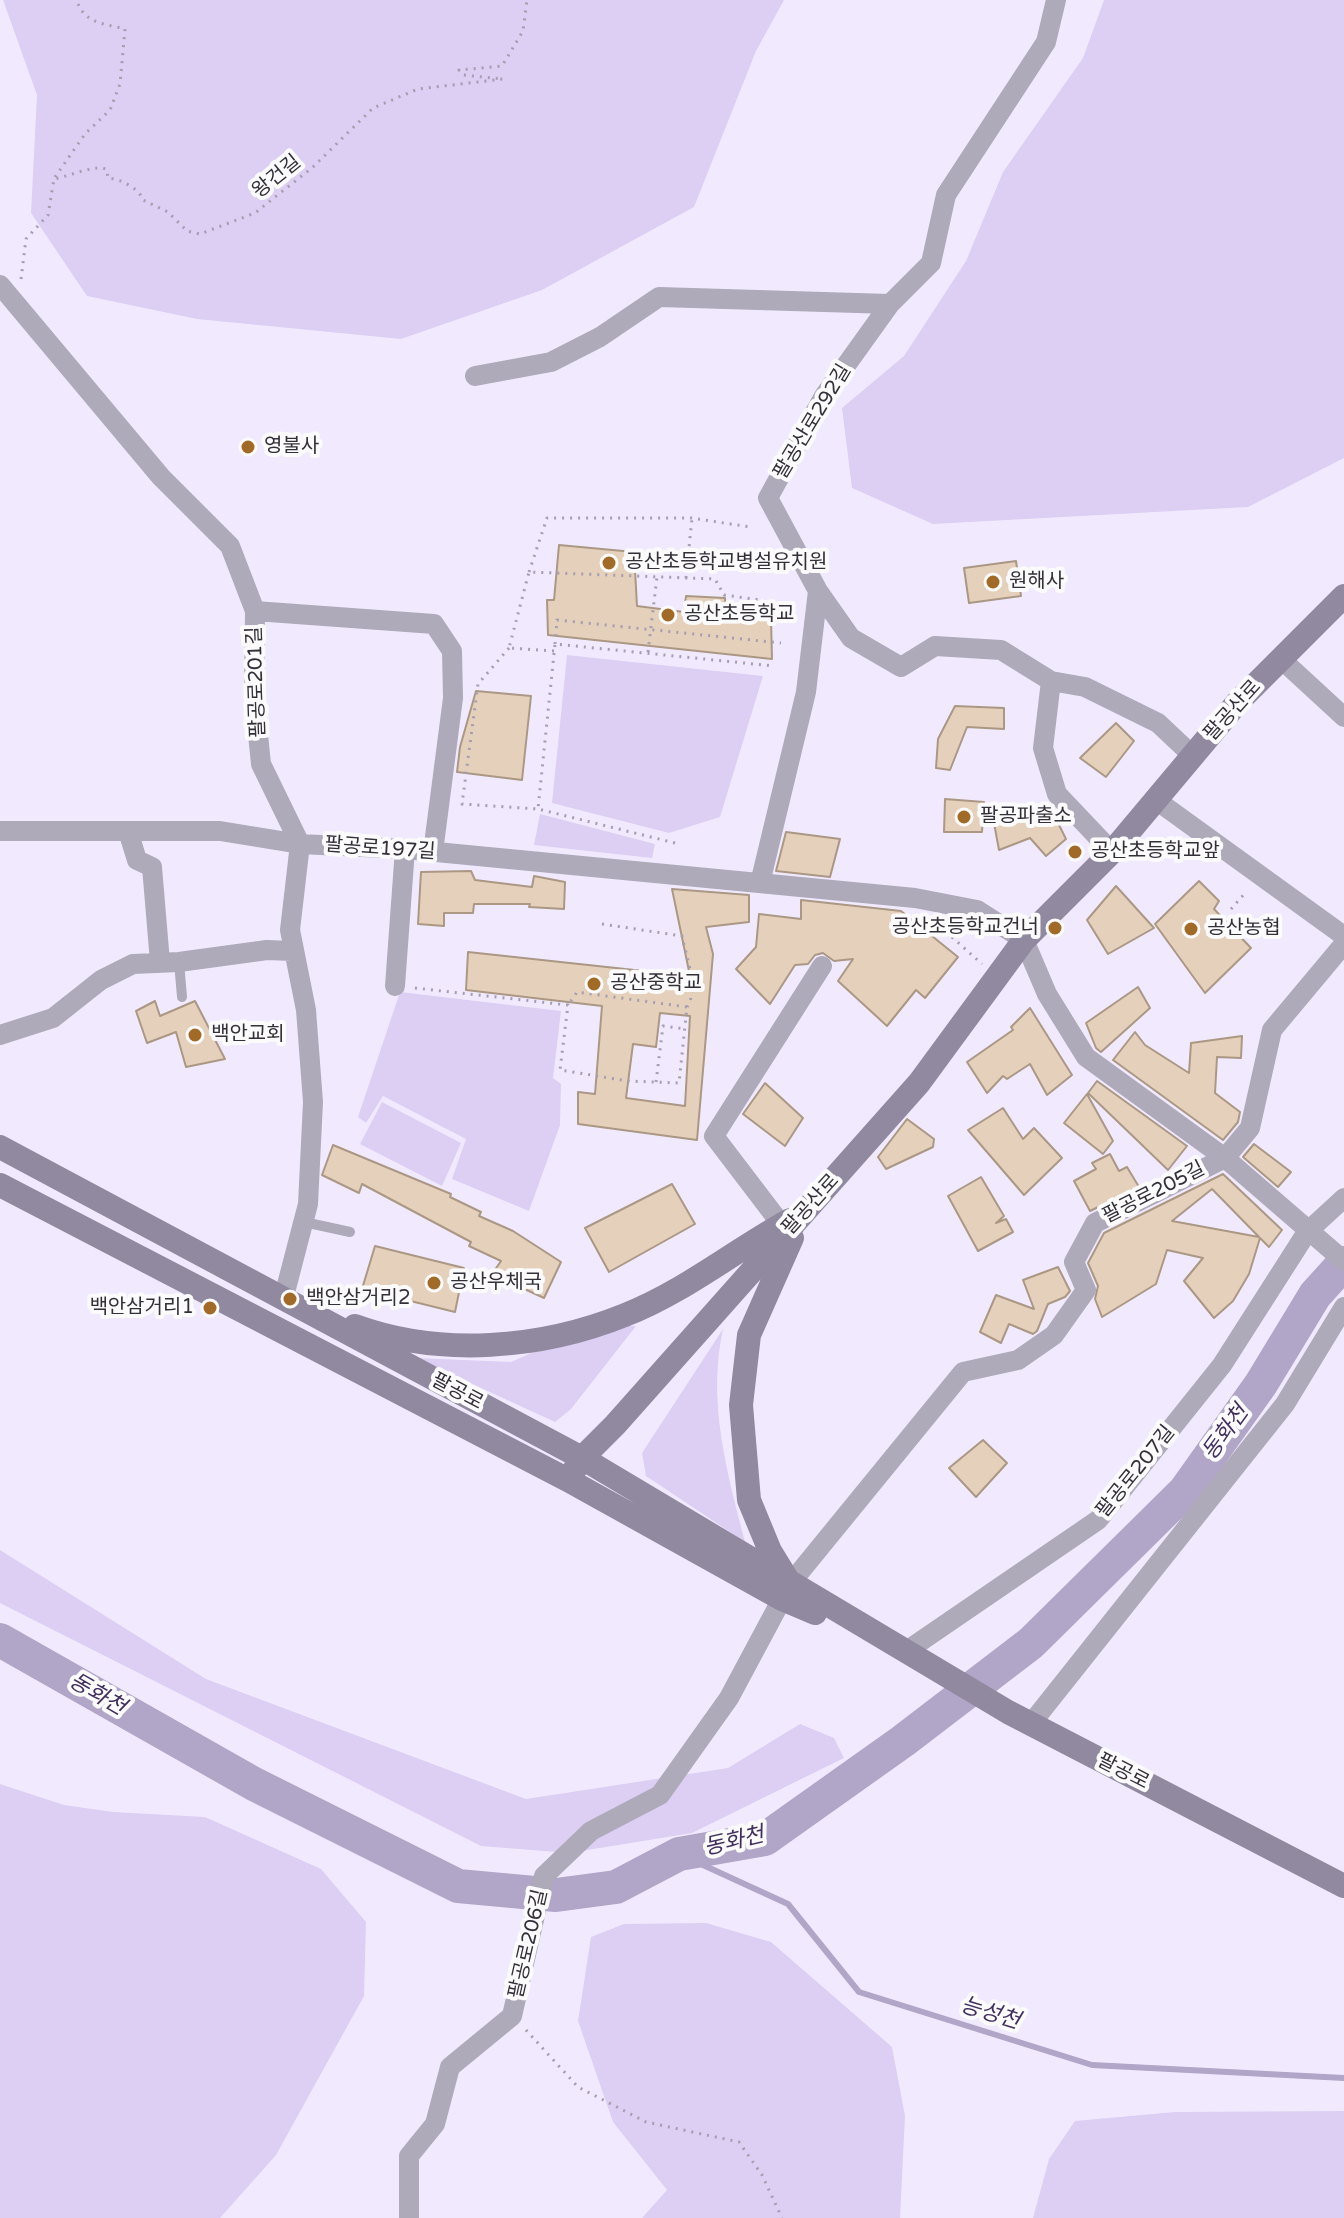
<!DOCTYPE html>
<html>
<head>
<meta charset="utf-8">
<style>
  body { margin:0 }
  canvas { display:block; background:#f1eaff }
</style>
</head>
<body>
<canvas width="1344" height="2218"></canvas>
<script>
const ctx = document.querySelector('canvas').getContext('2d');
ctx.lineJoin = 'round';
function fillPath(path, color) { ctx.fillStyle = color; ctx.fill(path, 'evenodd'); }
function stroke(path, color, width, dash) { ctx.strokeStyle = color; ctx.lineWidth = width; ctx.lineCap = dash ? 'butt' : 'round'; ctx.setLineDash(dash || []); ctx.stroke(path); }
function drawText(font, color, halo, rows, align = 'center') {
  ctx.font = font + ' "Varela Round","Noto Sans KR",sans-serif'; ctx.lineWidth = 8; ctx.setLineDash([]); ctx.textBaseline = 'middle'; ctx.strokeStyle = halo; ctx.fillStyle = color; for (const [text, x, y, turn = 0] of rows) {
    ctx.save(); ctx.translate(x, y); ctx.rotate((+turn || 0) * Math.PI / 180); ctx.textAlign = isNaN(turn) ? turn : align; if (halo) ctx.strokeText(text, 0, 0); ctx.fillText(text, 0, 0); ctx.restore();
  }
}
fillPath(new Path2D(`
  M 3,0 L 784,0 L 756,51 L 694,207 L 542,290 L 401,339 L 197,319 L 87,296 L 31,213 L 37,95 Z
  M 1104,0 L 1344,0 L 1344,458 L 1248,507 L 933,524 L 852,488 L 842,408 L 904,356 L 966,261 L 1003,172 L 1083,58 Z
  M 567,655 L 763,676 L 720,817 L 669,833 L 552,803 Z
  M 540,814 L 655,844 L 652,858 L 534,845 Z
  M 400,992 L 561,1011 L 553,1078 L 561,1084 L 560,1125 L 529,1211 L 452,1179 L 466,1139 L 383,1096 L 366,1123 L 358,1117 Z
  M 382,1102 L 461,1143 L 442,1186 L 360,1144 Z
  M 595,1325 L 636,1326 L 571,1409 L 555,1422 L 416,1358 L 511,1362 Z
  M 723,1329 C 707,1402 727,1472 745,1542 L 646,1476 L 642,1453 Z
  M 0,1550 L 206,1679 L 526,1799 L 728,1768 L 800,1724 L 834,1738 L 844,1758 L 692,1833 L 569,1853 L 481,1846 L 0,1603 Z
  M 0,1784 L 64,1805 L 113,1812 L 205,1817 L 321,1869 L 366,1922 L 364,1996 L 276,2155 L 220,2218 L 0,2218 Z
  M 706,1923 L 771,1942 L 892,2047 L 905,2116 L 900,2218 L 642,2218 L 667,2190 L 613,2122 L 578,2021 L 591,1937 L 624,1924 Z
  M 1344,2111 L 1344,2218 L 1033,2218 L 1049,2159 L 1075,2121 L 1175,2112 Z`), '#dccff3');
stroke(new Path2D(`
  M 679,1854 L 788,1904 L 859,1992 L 1092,2065 L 1344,2078`), '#b1a5c8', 6);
stroke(new Path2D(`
  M 0,1640 L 254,1784 L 458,1886 L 556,1895 L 616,1887 L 679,1854 L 765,1839 L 903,1741 L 1031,1643 L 1185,1491 L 1261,1384 L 1315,1295 L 1344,1263`), '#b1a5c8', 34);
const building = new Path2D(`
  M 559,545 L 634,552 L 637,606 L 684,612 L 686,596 L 725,598 L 726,615 L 771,619 L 772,659 L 548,635 L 547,600 L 554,600 Z
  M 1016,561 L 1021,596 L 969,603 L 964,568 Z
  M 476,691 L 531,696 L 522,780 L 457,772 L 460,747 Z
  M 955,706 L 1004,708 L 1004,729 L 967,727 L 950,770 L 936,768 L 938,739 Z
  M 1116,723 L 1134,741 L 1106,777 L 1080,758 Z
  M 945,799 L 984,802 L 982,832 L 944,832 Z
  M 1050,807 L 1066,839 L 1046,856 L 1030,838 L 999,850 L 994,823 Z
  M 786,832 L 840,839 L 830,877 L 776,871 Z
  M 471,871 L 475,880 L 532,887 L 534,876 L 565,882 L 564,909 L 529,907 L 530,904 L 474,904 L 473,913 L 444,913 L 444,926 L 418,924 L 421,872 Z
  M 1199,881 L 1219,901 L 1214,909 L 1251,948 L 1205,993 L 1155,924 Z
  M 1116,886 L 1154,928 L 1108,954 L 1087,920 Z
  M 672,889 L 749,895 L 749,922 L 706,927 L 713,954 L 697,1140 L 578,1124 L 578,1092 L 595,1094 L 602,1006 L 466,990 L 468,952 L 690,976 ZM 660,1013 L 690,1016 L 685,1106 L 626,1098 L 633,1044 L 656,1047 Z
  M 801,900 L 901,911 L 958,957 L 925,998 L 916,990 L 887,1026 L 838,981 L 853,959 L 834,961 L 823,953 L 815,955 L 808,964 L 795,965 L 770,1004 L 736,969 L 756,947 L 759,914 L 801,919 Z
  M 1138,987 L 1150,1008 L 1101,1052 L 1096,1048 L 1086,1023 Z
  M 155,1001 L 160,1016 L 195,1001 L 225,1059 L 186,1067 L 176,1032 L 147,1043 L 136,1011 Z
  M 1030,1008 L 1072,1075 L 1047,1095 L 1030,1064 L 1007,1079 L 1003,1076 L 987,1093 L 967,1062 L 1013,1030 L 1011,1027 Z
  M 1135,1032 L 1145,1045 L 1189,1073 L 1191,1043 L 1242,1036 L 1241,1058 L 1217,1057 L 1215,1093 L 1240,1112 L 1238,1122 L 1223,1140 L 1113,1060 Z
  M 1097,1081 L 1187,1146 L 1168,1170 L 1088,1093 Z
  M 765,1083 L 803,1118 L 785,1146 L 743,1114 Z
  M 1087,1094 L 1113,1141 L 1103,1154 L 1064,1123 Z
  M 1003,1108 L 1023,1139 L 1034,1128 L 1062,1158 L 1024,1195 L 968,1130 Z
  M 907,1119 L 934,1139 L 933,1147 L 886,1169 L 878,1157 Z
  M 1254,1144 L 1291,1172 L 1278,1187 L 1243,1157 Z
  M 333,1145 L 451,1194 L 450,1197 L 481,1212 L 479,1216 L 513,1231 L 561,1262 L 544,1298 L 492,1274 L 501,1261 L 469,1246 L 471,1242 L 362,1184 L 359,1193 L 322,1175 Z
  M 1110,1154 L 1119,1171 L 1127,1167 L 1139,1187 L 1090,1211 L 1074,1181 L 1096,1169 L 1092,1163 Z
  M 1223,1174 L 1282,1230 L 1269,1247 L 1260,1238 L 1249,1274 L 1233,1301 L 1214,1318 L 1184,1281 L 1203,1258 L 1167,1250 L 1156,1284 L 1102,1317 L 1095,1299 L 1098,1286 L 1088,1263 L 1104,1233 ZM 1212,1189 L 1259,1237 L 1172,1221 Z
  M 981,1177 L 1004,1216 L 996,1223 L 1006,1219 L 1013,1232 L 978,1251 L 948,1196 Z
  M 672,1184 L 695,1224 L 609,1272 L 585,1228 Z
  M 375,1246 L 464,1268 L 455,1312 L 362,1289 Z
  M 1058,1267 L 1070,1291 L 1065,1297 L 1048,1304 L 1037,1331 L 1033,1334 L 1009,1324 L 1001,1343 L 980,1332 L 996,1295 L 1034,1309 L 1023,1280 Z
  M 983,1440 L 1007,1463 L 976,1497 L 949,1468 Z`);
fillPath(building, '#e5d0bc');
stroke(building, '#ab9884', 2);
stroke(new Path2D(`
  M 55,177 L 85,134 L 110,110 L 120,84 L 125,29 C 107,24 83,24 77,0
  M 21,279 L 26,239 L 48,215 L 54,179 C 70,176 98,163 107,170 L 108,178 C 120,179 139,188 143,200 L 168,212 L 187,231 L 200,234 L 255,213 L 313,167 L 373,108 L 418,89 L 503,79 L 463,75 L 459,70 L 502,66 L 523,31 L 527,0
  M 529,572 L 547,518 L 692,518 L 750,527
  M 686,578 L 692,518
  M 555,644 L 557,620 L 781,643
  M 509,648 L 478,684 L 462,804 L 538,809
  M 554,651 L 509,648 L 529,572 L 715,579 L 724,595 L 790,604
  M 648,652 L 657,577
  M 675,843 L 538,809 L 555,644 L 774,666
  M 1231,909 L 1247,891
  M 934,921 L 982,964
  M 602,924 L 682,936 C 686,956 699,989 687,1007
  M 415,988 L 568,1005 L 560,1070 L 628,1081 L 679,1083 L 687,1007 L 577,992 L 568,1005
  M 656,1082 L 663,1026 L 685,1029
  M 526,2030 L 578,2087 L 646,2122 L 739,2142 L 762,2175 L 782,2218`), '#a49eaf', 3, [2, 6]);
stroke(new Path2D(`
  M 179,962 L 182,997
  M 304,1222 L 350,1232`), '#afaaba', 10);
stroke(new Path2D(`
  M 1056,0 L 1046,42 L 946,195 L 931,263 L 890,304 L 824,396 L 768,498 L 818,591 L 851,638 L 901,667 L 935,646 L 1001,650 L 1051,681 L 1085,687 L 1158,723 L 1193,756
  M 0,285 L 161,477 L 230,546 L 255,611 L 254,695 L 261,764 L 300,844 L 290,930 L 306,1010 L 313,1102 L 308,1204 L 283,1300
  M 475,376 L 551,362 L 600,337 L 659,297 L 890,304
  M 255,611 L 434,624 L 452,651 L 453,698 L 433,852
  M 1281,659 L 1344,717
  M 1051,681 L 1043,748 L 1057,794 L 1112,852
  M 1156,800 L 1344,936
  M 0,831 L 220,831 L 300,844 L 405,849 L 915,898 L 977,910 L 1024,940 L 1047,994 L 1086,1057 L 1225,1158 L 1344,1261
  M 128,831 L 137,860 L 152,867 L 160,962
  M 760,883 L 806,692 L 818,591
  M 395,986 L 405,849
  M 0,1035 L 53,1018 L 101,980 L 133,964 L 179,962 L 267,950 L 292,951
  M 781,1224 L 714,1136 L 822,966
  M 905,1652 L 1098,1520 L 1222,1365 L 1307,1232 L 1344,1198
  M 1030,1725 L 1285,1404 L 1344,1307
  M 409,2218 L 409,2156 L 435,2124 L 450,2067 L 512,2016 L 544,1876 L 591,1831 L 660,1795 L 729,1698 L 790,1584 L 963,1372 L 1018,1360 L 1054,1335 L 1086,1290 L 1074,1262 L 1095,1223 L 1225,1158 L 1250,1128 L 1272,1030 L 1344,944`), '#afaaba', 20);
stroke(new Path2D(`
  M 0,1147 L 582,1458 L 1008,1712 L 1344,1886
  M 0,1185 L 568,1480 L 782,1599 L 815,1613
  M 355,1326 C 440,1357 541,1349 625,1315 C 684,1292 735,1250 790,1220
  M 568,1480 L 582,1458 L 615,1425 L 919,1083 L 1024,940 L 1112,852 L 1237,703 L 1344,596
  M 789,1582 L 770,1551 L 749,1500 L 741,1405 L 749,1335 L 792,1238`), '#9189a0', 24);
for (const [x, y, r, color] of [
  [248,447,8,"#a26a27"],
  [609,563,8,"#a26a27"],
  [993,582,8,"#a26a27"],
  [668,615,8,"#a26a27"],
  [964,817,8,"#a26a27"],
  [1075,852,8,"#a26a27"],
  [1055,928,8,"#a26a27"],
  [1191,929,8,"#a26a27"],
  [594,984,8,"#a26a27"],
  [195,1035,8,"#a26a27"],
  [434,1283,8,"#a26a27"],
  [290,1299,8,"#a26a27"],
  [210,1308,8,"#a26a27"]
]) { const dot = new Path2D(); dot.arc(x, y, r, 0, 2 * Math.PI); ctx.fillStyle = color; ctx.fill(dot); stroke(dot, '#fbfbfb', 3); }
drawText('20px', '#34303a', '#fbfbfb', [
  ["왕건길",277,177,-39],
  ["팔공산로292길",813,422,-59],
  ["팔공로201길",257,682,-92],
  ["팔공산로",1233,711,-48],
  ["팔공로197길",380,849,4],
  ["팔공로205길",1154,1193,-27],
  ["팔공산로",811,1205,-48],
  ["팔공로",457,1392,28],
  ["팔공로207길",1136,1472,-51],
  ["팔공로",1123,1772,27],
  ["팔공로206길",529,1944,-77]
]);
drawText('20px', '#34303a', '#fbfbfb', [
  ["영불사",264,447],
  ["공산초등학교병설유치원",625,563],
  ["원해사",1009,582],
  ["공산초등학교",684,615],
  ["팔공파출소",980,817],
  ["공산초등학교앞",1091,852],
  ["공산초등학교건너",1039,928,"right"],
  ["공산농협",1207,929],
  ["공산중학교",610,984],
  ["백안교회",211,1035],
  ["공산우체국",450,1283],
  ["백안삼거리2",306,1299],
  ["백안삼거리1",194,1308,"right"]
], 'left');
drawText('italic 22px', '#422f5e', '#fbfbfb', [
  ["동화천",1226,1433,-54],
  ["동화천",97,1695,30],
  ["동화천",734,1842,-13],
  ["능성천",990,2014,17]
]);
</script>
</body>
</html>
